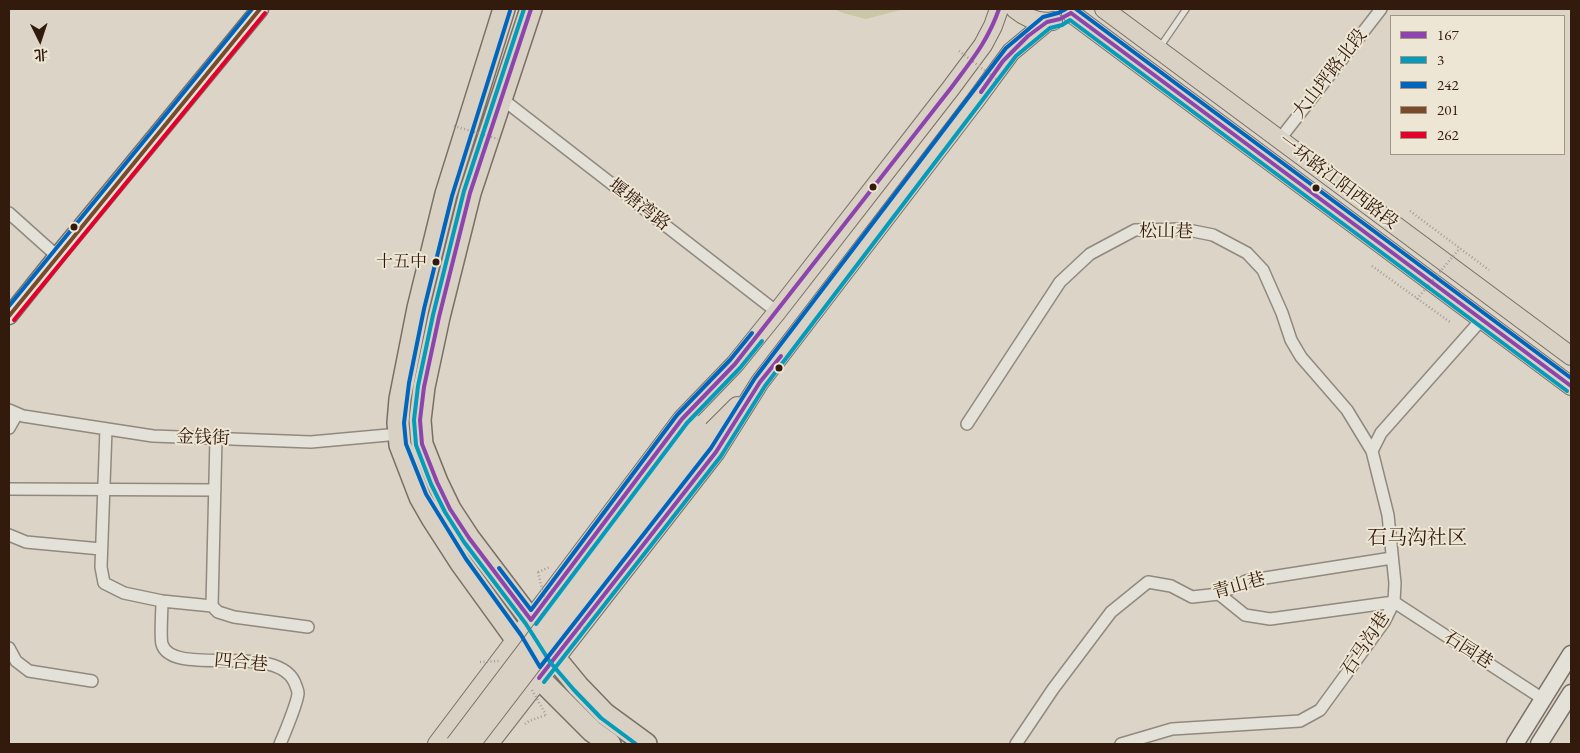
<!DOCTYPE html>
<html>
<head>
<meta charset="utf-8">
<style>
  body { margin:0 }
  #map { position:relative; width:1580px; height:753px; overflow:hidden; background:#dcd4c6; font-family:"EB Garamond","Noto Serif SC",serif }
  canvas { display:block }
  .frame { position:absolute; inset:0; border:10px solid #321a0c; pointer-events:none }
  .legend { position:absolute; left:1390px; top:15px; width:175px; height:140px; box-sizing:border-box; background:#eee6d4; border:1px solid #a39484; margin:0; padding:6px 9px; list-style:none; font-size:15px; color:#321a0c }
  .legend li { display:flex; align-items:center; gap:10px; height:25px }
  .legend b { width:25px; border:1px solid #a39484 }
  .north { position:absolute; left:15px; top:15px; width:50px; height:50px; -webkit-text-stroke:4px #eee6d4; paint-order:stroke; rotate:176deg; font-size:14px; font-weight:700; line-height:20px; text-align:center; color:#321a0c }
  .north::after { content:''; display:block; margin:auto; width:18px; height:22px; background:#321a0c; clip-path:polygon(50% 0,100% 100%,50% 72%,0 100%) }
</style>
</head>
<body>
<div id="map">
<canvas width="1580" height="753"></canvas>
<div class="frame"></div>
<ul class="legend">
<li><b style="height:6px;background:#8e44ad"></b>167</li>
<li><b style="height:6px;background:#059bbb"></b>3</li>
<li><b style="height:6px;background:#0065bd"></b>242</li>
<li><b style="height:6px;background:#7a4b2a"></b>201</li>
<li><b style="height:6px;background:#e4002b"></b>262</li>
</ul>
<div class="north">北</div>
</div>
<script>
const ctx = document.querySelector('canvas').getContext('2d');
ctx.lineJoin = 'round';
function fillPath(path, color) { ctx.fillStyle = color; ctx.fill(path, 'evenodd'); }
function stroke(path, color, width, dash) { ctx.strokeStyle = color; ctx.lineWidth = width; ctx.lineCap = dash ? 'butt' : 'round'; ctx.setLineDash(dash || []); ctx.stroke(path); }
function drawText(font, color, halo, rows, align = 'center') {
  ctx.font = font + ' "EB Garamond","Noto Serif SC",serif'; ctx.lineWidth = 4; ctx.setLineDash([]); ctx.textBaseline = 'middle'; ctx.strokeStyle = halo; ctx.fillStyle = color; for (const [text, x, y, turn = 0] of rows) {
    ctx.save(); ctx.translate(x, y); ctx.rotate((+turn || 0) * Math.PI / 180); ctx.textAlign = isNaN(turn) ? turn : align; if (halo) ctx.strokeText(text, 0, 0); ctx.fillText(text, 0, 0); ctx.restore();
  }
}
fillPath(new Path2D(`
  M 834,9 L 904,9 L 866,19 L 843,13 Z`), '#cac7a6');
const lane = new Path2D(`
  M 1160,47 L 1186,9`);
const street = new Path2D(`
  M 501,98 L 777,312
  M 1280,139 L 1381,9
  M 9,213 L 57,256
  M 9,410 L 23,416 L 153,436 L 311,442 L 399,434
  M 967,424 L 1060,282 L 1090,254 L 1135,230 L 1183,229 L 1213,235 L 1247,253 L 1263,270 L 1282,313 L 1291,340 L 1301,357 L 1347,410 L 1372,451
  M 9,428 L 17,414
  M 106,429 L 101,567 L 104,583 L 124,593 L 162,601 L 212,606
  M 216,438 L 212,606 L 218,612 L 234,617 L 308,627
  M 9,489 L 215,490
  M 9,535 L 26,542 L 101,549
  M 1219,594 L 1245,615 L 1270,619 L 1394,602 L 1543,699
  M 162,601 C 162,611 160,637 162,644 C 172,679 282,639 296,686 C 297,689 298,691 298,693 C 298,701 284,735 280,744
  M 9,648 L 16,661 L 29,671 L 92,681
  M 1016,744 L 1053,689 L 1111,612 L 1148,582 L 1171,586 L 1192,597 L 1219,594 L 1246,581 L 1392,558
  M 1121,744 L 1172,729 L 1300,721 L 1320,710 L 1384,622 L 1394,602 L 1395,583 L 1388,515 L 1372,451 L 1381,433 L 1482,319`);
const secondary = new Path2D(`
  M 9,316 L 57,256 L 260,9
  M 1515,744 L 1571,654
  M 1539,744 L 1571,693`);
const primary = new Path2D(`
  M 1015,9 C 1026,18 1038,24 1053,21
  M 1104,9 L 1571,356
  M 1071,13 L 1571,386
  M 708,435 L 737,406
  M 437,744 L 682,419 L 735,364 L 777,312 L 951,88 L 983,45 L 993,26 L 999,9
  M 489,744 L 716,452 L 760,382 L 975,101 L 1011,52 L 1047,22`);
const highway = new Path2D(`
  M 504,9 L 446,194 L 418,308 L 400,399 L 398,423 L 400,445 L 420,497 L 432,518 L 461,563 L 516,639 L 539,678 L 592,731 L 610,744
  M 531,9 L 470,193 L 439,317 L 424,387 L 420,420 L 422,444 L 437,482 L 450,509 L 469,538 L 531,620 L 555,658 L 578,686 L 605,714 L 646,744`);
stroke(lane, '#90897f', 8);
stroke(street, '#90897f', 14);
stroke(secondary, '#786f66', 19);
stroke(primary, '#786f66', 20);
stroke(highway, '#786f66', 24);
stroke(new Path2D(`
  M 1410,211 L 1489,270
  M 1372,266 L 1450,322
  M 538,572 L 550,567
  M 525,724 L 529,721 L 546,715`), '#a39e96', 2.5, [1, 2.5]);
stroke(lane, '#e4e1d9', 5.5);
stroke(street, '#e4e1d9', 11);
stroke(secondary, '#e4e1d9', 16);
stroke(primary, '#d8d1c4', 18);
stroke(highway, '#d8d1c4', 21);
const primaryBridge = new Path2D(`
  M 455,744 L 697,425
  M 471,744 L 708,435`);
stroke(primaryBridge, '#786f66', 20, []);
stroke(new Path2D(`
  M 959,51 L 1000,82
  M 454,126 L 498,139
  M 1417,299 L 1460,248
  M 538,572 L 545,602
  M 580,628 L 590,627
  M 480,662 L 499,661
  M 532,690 L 546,715`), '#a39e96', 2.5, [1, 2.5]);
stroke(primaryBridge, '#d8d1c4', 18);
stroke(new Path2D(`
  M 531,9 L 470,193 L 439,317 L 424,387 L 420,420 L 422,444 L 437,482 L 450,509 L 469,538 L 531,620 L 682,419 L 735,364 L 951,88 C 971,61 988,41 999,9
  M 1071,13 L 1571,386
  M 981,92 L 1003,61 L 1028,36 L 1047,22 L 1060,19 L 1071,13
  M 539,678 L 716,452 L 760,382 L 781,356`), '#8e44ad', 4);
stroke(new Path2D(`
  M 524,9 L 464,191 L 433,315 L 418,386 L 414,420 L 416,445 L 431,484 L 445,512 L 464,542 L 526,624 L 550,662 L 574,690 L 601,718 L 636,744
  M 536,624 L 687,423 L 740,368 L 762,341
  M 544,682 L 721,456 L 765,386 L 1016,56 L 1050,28 L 1062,25 L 1070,20 L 1567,391`), '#059bbb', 4);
stroke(new Path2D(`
  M 1076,9 L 1571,378
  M 510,11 L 452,196 L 424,309 L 409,383 L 404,423 L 406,444 L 426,494 L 466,559 L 521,635 L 540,667 L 711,448 L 755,378 L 1006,48 L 1043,17 L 1058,13 L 1066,9
  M 9,306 L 252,9
  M 499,568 L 531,610 L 677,415 L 730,360 L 752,333`), '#0065bd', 4);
stroke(new Path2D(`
  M 9,316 L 260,9`), '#7a4b2a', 4);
stroke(new Path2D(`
  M 14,320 L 265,13`), '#e4002b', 4);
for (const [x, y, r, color] of [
  [873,187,4.5,"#321a0c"],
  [1316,188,4.5,"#321a0c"],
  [74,227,4.5,"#321a0c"],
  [436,262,4.5,"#321a0c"],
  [779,368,4.5,"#321a0c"]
]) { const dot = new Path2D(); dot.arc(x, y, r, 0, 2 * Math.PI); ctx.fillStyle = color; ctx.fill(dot); stroke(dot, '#eee6d4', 2); }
drawText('17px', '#321a0c', '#eee6d4', [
  ["十五中",427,262]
], 'right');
drawText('18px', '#321a0c', '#eee6d4', [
  ["大山坪路北段",1330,74,-52],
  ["一环路江阳西路段",1338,182,37],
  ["堰塘湾路",639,205,38],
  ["松山巷",1166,232,1],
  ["金钱街",203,438,2],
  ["青山巷",1239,586,-16],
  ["石马沟巷",1366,644,-56],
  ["石园巷",1468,650,33],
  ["四合巷",241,663,5]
]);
drawText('20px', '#321a0c', '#eee6d4', [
  ["石马沟社区",1417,539]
]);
</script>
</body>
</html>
